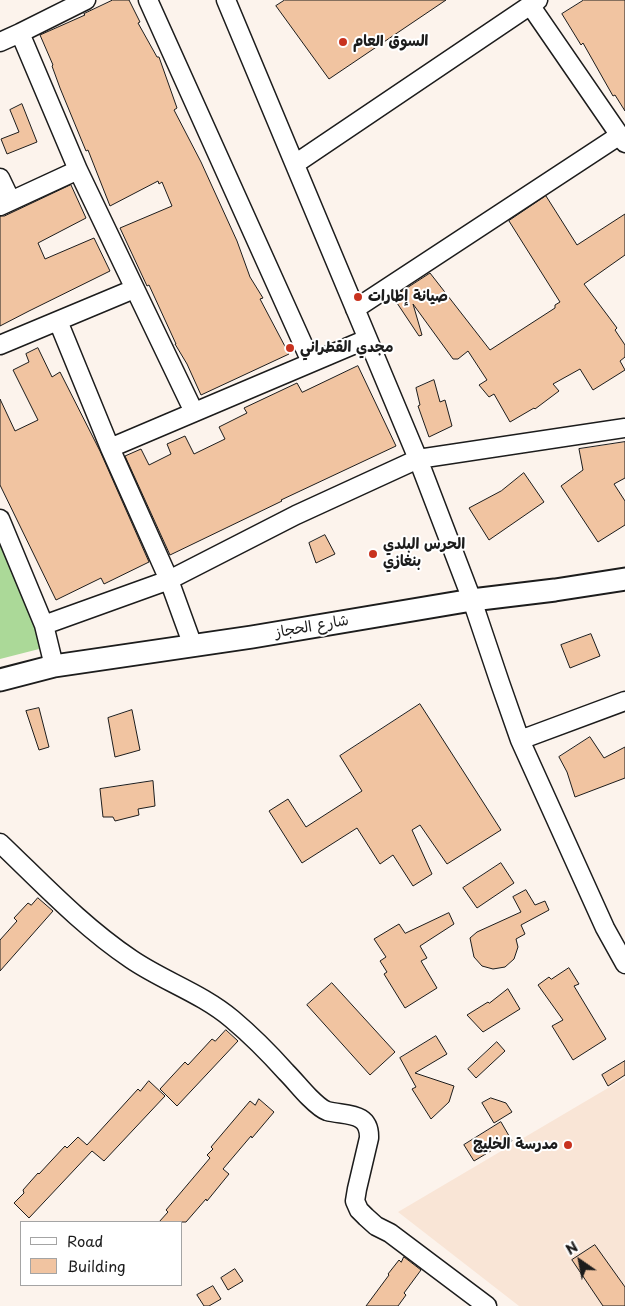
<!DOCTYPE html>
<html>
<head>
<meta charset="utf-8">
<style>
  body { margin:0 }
  #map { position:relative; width:625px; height:1306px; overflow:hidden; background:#fcf3ec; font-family:"Playpen Sans",sans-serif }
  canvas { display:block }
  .legend { position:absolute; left:20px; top:1221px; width:162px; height:65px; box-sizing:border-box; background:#fff; border:1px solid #a4a4a4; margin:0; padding:6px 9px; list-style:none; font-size:15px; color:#1c1c1c }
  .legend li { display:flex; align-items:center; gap:10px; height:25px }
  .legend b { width:25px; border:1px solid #a4a4a4 }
  .north { position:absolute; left:555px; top:1236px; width:50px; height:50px; -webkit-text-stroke:4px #fff; paint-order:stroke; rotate:327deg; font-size:14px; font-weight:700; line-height:20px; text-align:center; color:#1c1c1c }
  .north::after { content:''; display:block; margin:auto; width:18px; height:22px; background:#1c1c1c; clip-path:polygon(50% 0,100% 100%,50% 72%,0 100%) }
</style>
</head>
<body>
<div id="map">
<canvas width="625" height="1306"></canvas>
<ul class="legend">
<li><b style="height:6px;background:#fff"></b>Road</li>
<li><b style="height:14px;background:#f1c4a1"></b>Building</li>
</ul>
<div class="north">N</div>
</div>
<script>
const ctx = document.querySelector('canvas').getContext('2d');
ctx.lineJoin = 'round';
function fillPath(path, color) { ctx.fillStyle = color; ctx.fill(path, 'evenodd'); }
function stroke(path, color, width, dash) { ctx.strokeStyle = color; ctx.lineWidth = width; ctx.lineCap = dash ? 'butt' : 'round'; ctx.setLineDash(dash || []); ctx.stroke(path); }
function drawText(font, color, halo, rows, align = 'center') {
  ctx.font = font + ' "Playpen Sans","Playpen Sans Arabic",sans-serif'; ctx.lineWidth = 4; ctx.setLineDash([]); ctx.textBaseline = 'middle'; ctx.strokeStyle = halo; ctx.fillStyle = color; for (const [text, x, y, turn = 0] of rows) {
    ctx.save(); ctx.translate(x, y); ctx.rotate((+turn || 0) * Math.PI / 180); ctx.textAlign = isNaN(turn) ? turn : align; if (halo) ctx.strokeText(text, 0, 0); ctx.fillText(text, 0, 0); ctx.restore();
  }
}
fillPath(new Path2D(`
  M 625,1078 L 625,1306 L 519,1306 L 398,1212 Z`), '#f9e5d6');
fillPath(new Path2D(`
  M 0,544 L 43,648 L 0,659 Z`), '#abd998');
const building = new Path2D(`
  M 113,0 L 129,0 L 140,22 L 138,23 L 157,57 L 159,57 L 177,108 L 174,110 L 201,162 L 237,241 L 250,277 L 263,298 L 260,299 L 289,354 L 201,395 L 187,364 L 175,344 L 176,344 L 149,285 L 147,286 L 120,228 L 172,206 L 162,182 L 159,184 L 158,181 L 110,206 L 88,150 L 86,151 L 60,88 L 52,66 L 53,65 L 40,35 L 85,15 L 84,14 Z
  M 285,0 L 446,0 L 329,79 L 276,6 Z
  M 584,0 L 625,0 L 625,111 L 615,95 L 613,96 L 583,43 L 581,45 L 562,14 Z
  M 22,104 L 37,142 L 7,154 L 1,139 L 19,132 L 10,110 Z
  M 71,185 L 86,218 L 38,243 L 45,259 L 94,238 L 110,271 L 29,311 L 0,326 L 0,216 L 4,216 Z
  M 546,196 L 577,245 L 625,214 L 625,255 L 584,284 L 617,328 L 615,330 L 625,345 L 625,357 L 620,361 L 625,370 L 593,390 L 580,369 L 553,384 L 559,391 L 535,409 L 534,408 L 510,422 L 494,394 L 489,397 L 479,385 L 487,380 L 468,351 L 458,359 L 453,359 L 413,304 L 422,335 L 419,336 L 393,297 L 430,273 L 490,350 L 555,308 L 555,305 L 560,302 L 509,221 Z
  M 38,348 L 52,377 L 60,372 L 100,451 L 149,562 L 104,584 L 101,578 L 56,600 L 0,485 L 0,399 L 15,431 L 38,420 L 13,370 L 29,362 L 26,354 Z
  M 358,366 L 396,446 L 281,500 L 282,501 L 170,555 L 125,456 L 141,449 L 149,465 L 171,454 L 167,444 L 185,436 L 194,454 L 225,439 L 219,427 L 247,413 L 244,408 L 297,383 L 302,392 Z
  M 434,380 L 440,402 L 445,400 L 452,426 L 429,437 L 418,406 L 420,405 L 416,388 Z
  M 625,442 L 625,478 L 614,484 L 625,501 L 625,525 L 598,542 L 561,486 L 583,470 L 579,449 Z
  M 524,473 L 544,502 L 489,540 L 469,508 L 501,491 Z
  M 325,535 L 335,554 L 316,563 L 309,543 Z
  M 591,634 L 600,656 L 570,668 L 561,645 Z
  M 420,704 L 501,830 L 447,864 L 420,825 L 412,830 L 432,874 L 413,886 L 393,855 L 380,864 L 357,828 L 302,863 L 269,811 L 288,799 L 306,827 L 362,791 L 340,756 Z
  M 39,708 L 49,747 L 39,750 L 26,711 Z
  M 132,710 L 140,750 L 115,757 L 108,718 Z
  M 590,737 L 604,758 L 625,747 L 625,778 L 575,797 L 567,772 L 559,757 Z
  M 153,781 L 155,806 L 138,809 L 139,815 L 115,821 L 113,817 L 103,817 L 100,789 Z
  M 501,863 L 514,883 L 477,908 L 463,888 Z
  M 526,890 L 535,905 L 545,901 L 549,910 L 521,925 L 525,934 L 516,939 L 518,947 L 514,959 L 505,967 L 493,969 L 482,966 L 474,957 L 470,938 L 477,932 L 521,912 L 513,897 Z
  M 38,898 L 53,911 L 0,971 L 0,940 L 17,921 L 14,918 L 28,903 L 31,905 Z
  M 449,913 L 454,924 L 420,946 L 427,958 L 421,961 L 437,988 L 405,1008 L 384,974 L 387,972 L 380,961 L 386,957 L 374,939 L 399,924 L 405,933 Z
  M 569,968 L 579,984 L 574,986 L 606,1039 L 573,1060 L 552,1026 L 563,1020 L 538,985 L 549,977 L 551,979 Z
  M 332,983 L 395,1052 L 370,1075 L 307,1005 Z
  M 508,989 L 520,1009 L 483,1032 L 467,1015 L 488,1002 L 489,1003 Z
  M 226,1030 L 238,1041 L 177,1106 L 160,1089 L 185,1062 L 188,1065 L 212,1039 L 215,1041 Z
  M 436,1036 L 447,1054 L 415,1073 L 454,1086 L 449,1102 L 431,1119 L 412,1089 L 416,1087 L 400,1058 Z
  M 497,1042 L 505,1051 L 476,1078 L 468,1069 Z
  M 625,1061 L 625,1075 L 608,1086 L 602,1075 Z
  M 149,1081 L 165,1096 L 104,1161 L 92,1151 L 29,1218 L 14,1203 L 24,1193 L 23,1190 L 38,1173 L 39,1174 L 65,1146 L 67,1148 L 78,1137 L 87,1145 L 138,1089 L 140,1091 Z
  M 491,1098 L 506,1103 L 512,1112 L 494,1123 L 482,1103 Z
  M 259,1099 L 274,1112 L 252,1138 L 251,1136 L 223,1169 L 229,1174 L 207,1201 L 206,1199 L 186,1222 L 159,1222 L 168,1212 L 166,1210 L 210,1158 L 207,1155 L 213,1149 L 211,1147 L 250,1101 L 255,1105 Z
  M 501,1122 L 512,1141 L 500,1148 L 499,1146 L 474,1161 L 464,1145 Z
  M 595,1245 L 625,1287 L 625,1306 L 603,1306 L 572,1260 Z
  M 404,1257 L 421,1270 L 404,1293 L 406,1295 L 398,1306 L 366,1306 L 389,1275 L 388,1274 L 399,1260 L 401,1262 Z
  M 235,1269 L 243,1281 L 228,1290 L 221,1278 Z
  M 213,1286 L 221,1299 L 209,1306 L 204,1306 L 197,1295 Z`);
fillPath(building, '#f1c4a1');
stroke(building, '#1c1c1c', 1);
const minor = new Path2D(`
  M 148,0 L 311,362
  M 226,0 L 418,459 L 472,600 L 500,683 L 520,740 L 605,928 L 625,964
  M 530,5 L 625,143
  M 20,33 L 78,170 L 194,412
  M 0,42 L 20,33 L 86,0
  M 295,164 L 538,0
  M 0,178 L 11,201
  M 0,206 L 78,170
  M 355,309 L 620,135
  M 58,321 L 110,448 L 169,580 L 193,646
  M 0,345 L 134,289
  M 110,448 L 367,339
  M 0,519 L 44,625 L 54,666
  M 44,625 L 169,580 L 296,515 L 418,459 L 625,428
  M 520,740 L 625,701
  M 0,843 C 42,883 82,926 131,959 C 163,981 201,993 232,1019 C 251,1035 269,1053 286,1072 C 294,1080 301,1089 309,1097 C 314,1102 321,1109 327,1111 C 345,1116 370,1111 369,1138 L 357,1189 L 355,1201 L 359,1210 L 366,1217 L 376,1226 L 390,1233 L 487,1306`);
const major = new Path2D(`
  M 0,680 L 54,666 L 252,637 L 472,600 L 555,590 L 625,579`);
stroke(minor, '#1c1c1c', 21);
stroke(major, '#1c1c1c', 25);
stroke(minor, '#fff', 18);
stroke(major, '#fff', 21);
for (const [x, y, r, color] of [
  [343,42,5,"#c8321e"],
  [358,297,5,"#c8321e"],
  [290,348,5,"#c8321e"],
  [373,554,5,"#c8321e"],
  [568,1145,5,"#c8321e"]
]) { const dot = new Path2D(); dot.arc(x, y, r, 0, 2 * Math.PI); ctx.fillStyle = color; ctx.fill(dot); stroke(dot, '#fff', 2); }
drawText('bold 15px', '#1c1c1c', '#fff', [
  ["السوق العام",353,42],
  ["صيانة إطارات",368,297],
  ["مجدي القطراني",300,348],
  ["الحرس البلدي",383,545],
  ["بنغازي",383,562],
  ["مدرسة الخليج",558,1145,"right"]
], 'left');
drawText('15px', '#1c1c1c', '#fff', [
  ["شارع الحجاز",312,627,-10]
]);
</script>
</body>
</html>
